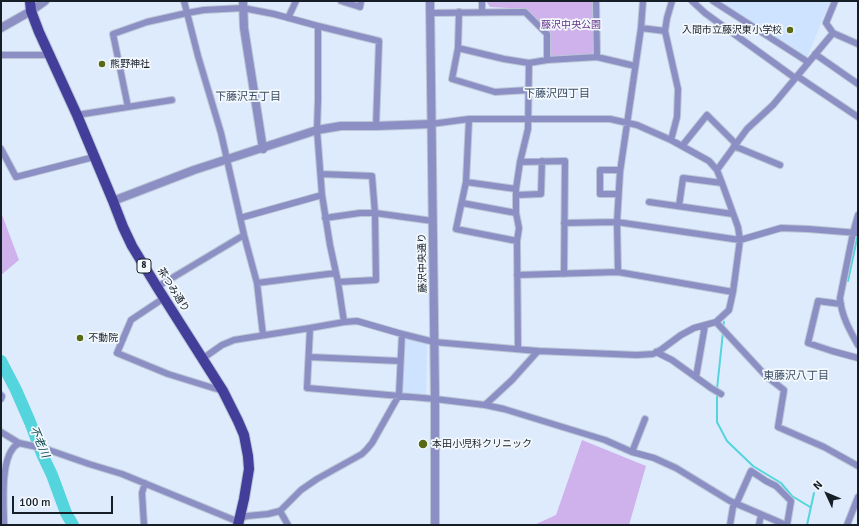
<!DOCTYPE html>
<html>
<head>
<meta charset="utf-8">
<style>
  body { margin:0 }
  #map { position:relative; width:859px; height:526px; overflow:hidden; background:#deebfc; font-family:Signika,sans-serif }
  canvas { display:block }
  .frame { position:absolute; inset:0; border:2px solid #161e28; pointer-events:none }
  .north { position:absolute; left:807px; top:474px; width:40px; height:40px; -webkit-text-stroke:3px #f3f8fd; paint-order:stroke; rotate:314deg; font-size:11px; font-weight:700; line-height:16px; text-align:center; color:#161e28 }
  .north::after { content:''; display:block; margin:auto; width:14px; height:18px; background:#161e28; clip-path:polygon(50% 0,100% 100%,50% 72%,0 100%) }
  .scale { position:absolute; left:12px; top:496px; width:101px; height:18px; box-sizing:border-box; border:2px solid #161e28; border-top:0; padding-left:5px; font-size:12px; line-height:14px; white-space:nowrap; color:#161e28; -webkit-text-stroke:3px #f3f8fd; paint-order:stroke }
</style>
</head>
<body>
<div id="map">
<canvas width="859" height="526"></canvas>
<div class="frame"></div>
<div class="north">N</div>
<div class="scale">100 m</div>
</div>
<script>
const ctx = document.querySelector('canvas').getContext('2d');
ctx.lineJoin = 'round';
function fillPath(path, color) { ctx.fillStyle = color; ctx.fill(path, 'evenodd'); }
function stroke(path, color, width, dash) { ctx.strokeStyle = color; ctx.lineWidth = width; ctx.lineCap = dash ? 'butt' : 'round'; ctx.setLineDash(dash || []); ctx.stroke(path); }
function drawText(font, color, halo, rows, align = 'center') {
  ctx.font = font + ' Signika,"Noto Sans JP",sans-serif'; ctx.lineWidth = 3.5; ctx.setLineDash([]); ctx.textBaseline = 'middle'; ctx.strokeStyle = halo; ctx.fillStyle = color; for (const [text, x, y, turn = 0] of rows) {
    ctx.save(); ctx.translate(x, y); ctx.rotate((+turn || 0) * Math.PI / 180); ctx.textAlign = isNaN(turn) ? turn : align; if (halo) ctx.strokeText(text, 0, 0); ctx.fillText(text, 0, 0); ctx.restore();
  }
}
fillPath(new Path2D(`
  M 716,1 L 830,1 L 807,58 Z
  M 406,339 L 427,342 L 426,395 L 402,392 Z`), '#cde3ff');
fillPath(new Path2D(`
  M 486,1 L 593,1 L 594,51 L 589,58 L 554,58 L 550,55 L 549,53 L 550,34 L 526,9 L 490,7 Z
  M 1,212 L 19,260 L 1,275 Z
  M 582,440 L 646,466 L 629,525 L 534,525 L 556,515 Z`), '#cfb2eb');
stroke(new Path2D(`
  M 848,281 L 858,234
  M 723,327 L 724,322
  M 717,389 L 723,332
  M 717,394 L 717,422 L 727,441 L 753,466 L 781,483 L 792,496 L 810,507
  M 807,525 L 814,493`), '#54d4dc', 2);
stroke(new Path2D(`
  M 1,361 L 16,390 L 30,422 L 42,454 L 52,475 L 66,513 L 73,525`), '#54d4dc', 12);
const minor = new Path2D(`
  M 184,1 L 198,56 L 221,133 L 244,235 L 257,283 L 263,335
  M 341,1 L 360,7 L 361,1
  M 482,1 L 482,12
  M 596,1 L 597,57
  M 692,1 L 705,13 L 795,78
  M 713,1 L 808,62
  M 459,12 L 458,48 L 452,79 L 495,92 L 529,90
  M 430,13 L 525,12 L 547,34 L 547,60
  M 288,18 L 296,1
  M 318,26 L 318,100 L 317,130 L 322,195 L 330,245 L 338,282 L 344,322
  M 641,28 L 665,31
  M 833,33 L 826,23 L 835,1
  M 458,48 L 504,59 L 529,63 L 547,60 L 597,57 L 635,66
  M 815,54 L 858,84
  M 1,55 L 48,55
  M 797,76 L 858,117
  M 128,107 L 113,34 L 147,22 L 187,13 L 204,10 L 243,8 L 274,14 L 318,26 L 379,41 L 376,126
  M 77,115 L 172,100
  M 469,119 L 466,182 L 456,229 L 517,241
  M 671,140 L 677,117 L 678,89 L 665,31 L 667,18 L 672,1
  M 682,146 L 707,115 L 736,144
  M 734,146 L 780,165
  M 1,149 L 16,177 L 94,157
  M 520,162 L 565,161 L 564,274
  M 717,170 L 747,129 L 773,105 L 833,33 L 858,44
  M 321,174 L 372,176 L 375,213 L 376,280 L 338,282
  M 466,182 L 516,189
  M 618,194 L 600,194 L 600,170 L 620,170
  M 516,195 L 541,194 L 542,161
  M 649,202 L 733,214
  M 462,203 L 516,213
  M 679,206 L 683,178 L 722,183
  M 858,215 L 853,233 L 840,298 C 841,315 850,331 858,345
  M 240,218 L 322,195
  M 325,218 L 360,213 L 375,213 L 433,221
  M 564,223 L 617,222 L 740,240 L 781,228 L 808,229 L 858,233
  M 618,272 L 617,222 L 620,172 L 641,28 L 643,1
  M 517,275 L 618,272 L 733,292
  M 257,283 L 336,273
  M 157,287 L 244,235
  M 164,298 L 131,320 L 117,353 L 168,374 L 223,391
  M 841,304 L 818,301 L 808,343 L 832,351 L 858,358
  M 716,322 L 766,376 L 784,390 L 778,427 L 824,447 L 858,466
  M 310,328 L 307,388 L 435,399 L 485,405 L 504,409 L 605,440 L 632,452 L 654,458 L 676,468 L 730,501 L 786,525
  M 518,349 L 517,241 L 519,228 L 516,213 L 516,189 L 520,162 L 528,129 L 529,63
  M 656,352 L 672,360 L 711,388 L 721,394
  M 309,357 L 400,361
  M 202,359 L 222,345 L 234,340 L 310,328 L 344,322 L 357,321 L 402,334 L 434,342 L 538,351 L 637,355 L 653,354 L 662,349 L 681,335 L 694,328 L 716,322 L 729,310 L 733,292 L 740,240 L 738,227 L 722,183 L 717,170 L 709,161 L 671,140 L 637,125 L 610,119 L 469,119 L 431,124
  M 696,377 L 705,325
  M 1,395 L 2,396 L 1,399
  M 485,405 L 512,380 L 538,351
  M 1,432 L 19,443
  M 632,452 L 645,419
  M 280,511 L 288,525
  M 4,525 C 4,505 0,462 14,447 C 15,446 18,444 19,443 L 46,449 L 89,464 L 122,474 L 234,520 L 239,519 L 247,516 L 268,514 L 280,511 L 301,490 L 317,479 L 362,454 L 367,449 L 372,443 L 399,395 L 402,334
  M 144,525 L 142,493 L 145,483
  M 730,525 L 733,507 L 738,500 L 751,471 L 766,481 L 776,486 L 791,501 L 787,525
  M 759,525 L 761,515
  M 847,525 L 858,497`);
const tertiary = new Path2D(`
  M 243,1 L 244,28 L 263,149
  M 430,1 L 435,399 L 435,525
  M 1,28 L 31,11 L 45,1
  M 113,201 L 194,170 L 317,130 L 341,126 L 376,126 L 431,124`);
const primary = new Path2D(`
  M 30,1 L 31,11 L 39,32 L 77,115 L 113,201 L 123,227 L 132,246 L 157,287 L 223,391 L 238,421 L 244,435 L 248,456 L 249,469 L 244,499 L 238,525`);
stroke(minor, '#bac6d6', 8);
stroke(tertiary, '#bac6d6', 10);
stroke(primary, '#bac6d6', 12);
stroke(minor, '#8b8fc3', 6);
stroke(tertiary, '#8b8fc3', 8);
stroke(primary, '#443e9b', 10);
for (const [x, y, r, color] of [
  [790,30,4,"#596a15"],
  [102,64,4,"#596a15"],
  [80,338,4,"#596a15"],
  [423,444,5,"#596a15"]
]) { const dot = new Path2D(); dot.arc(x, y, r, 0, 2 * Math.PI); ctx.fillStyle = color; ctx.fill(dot); stroke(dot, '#f3f8fd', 1.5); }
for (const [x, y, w] of [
  [144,266,14]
]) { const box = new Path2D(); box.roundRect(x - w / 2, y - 7, w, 14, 3); ctx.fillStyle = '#f3f8fd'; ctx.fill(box); stroke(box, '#161e28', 1); }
drawText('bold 9px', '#161e28', null, [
  ["8",144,266]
]);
drawText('10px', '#65348a', '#f3f8fd', [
  ["藤沢中央公園",571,25]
]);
drawText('10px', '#161e28', '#f3f8fd', [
  ["入間市立藤沢東小学校",782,30,"right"],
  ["熊野神社",110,64],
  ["不動院",88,338],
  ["本田小児科クリニック",432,444]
], 'left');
drawText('10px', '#161e28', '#f3f8fd', [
  ["藤沢中央通り",423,263,-91],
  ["茶つみ通り",173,290,58]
]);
drawText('11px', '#3c4e66', '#f3f8fd', [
  ["下藤沢四丁目",557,94],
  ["下藤沢五丁目",248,97],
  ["東藤沢八丁目",796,376]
]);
drawText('italic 11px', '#0a4549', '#f3f8fd', [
  ["不老川",39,442,67]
]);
</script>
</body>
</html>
